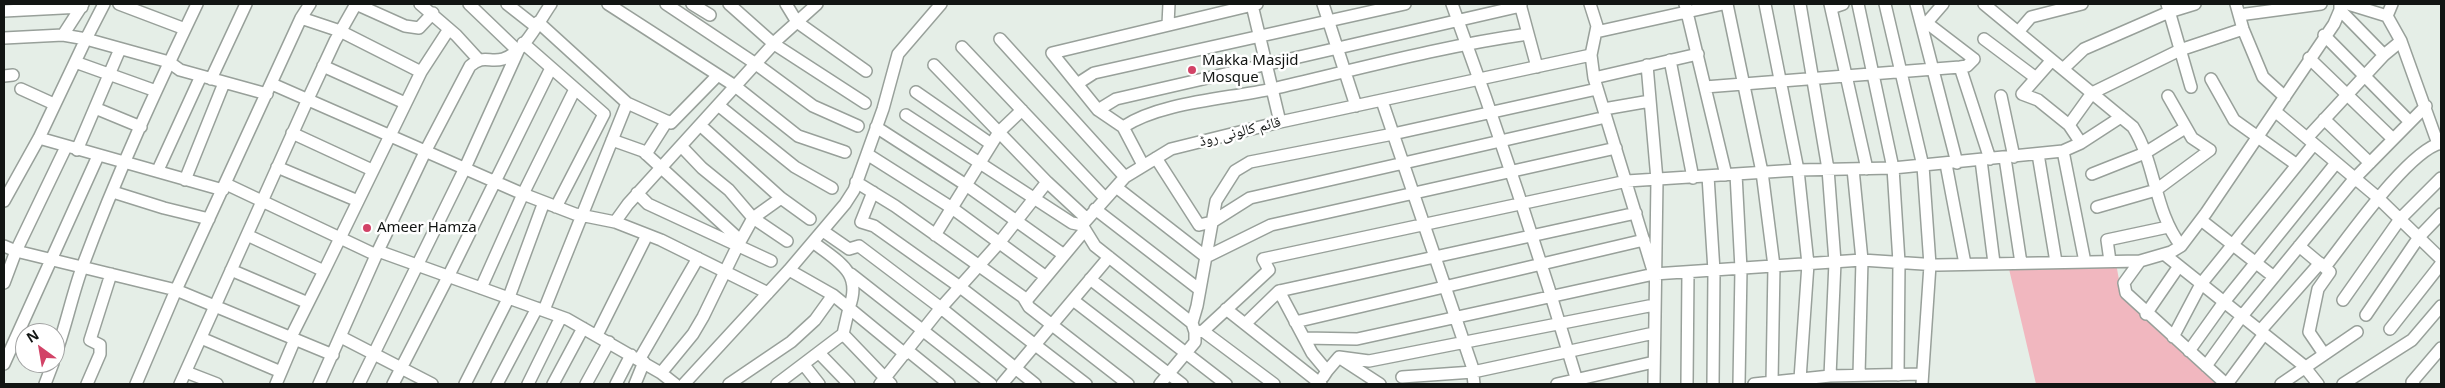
<!DOCTYPE html>
<html>
<head>
<meta charset="utf-8">
<style>
  body { margin:0 }
  #map { position:relative; width:2445px; height:388px; overflow:hidden; background:#e5eee7; font-family:"Noto Sans",sans-serif }
  canvas { display:block }
  .frame { position:absolute; inset:0; border:5px solid #121513; pointer-events:none }
  .north { position:absolute; left:15px; top:323px; width:50px; height:50px; box-sizing:border-box; background:#fff; border:1px solid #a0a1a1; border-radius:50%; rotate:328deg; font-size:14px; font-weight:700; line-height:20px; text-align:center; color:#121513 }
  .north::after { content:''; display:block; margin:auto; width:18px; height:22px; background:#d24367; clip-path:polygon(50% 0,100% 100%,50% 72%,0 100%) }
</style>
</head>
<body>
<div id="map">
<canvas width="2445" height="388"></canvas>
<div class="frame"></div>
<div class="north">N</div>
</div>
<script>
const ctx = document.querySelector('canvas').getContext('2d');
ctx.lineJoin = 'round';
function fillPath(path, color) { ctx.fillStyle = color; ctx.fill(path, 'evenodd'); }
function stroke(path, color, width, dash) { ctx.strokeStyle = color; ctx.lineWidth = width; ctx.lineCap = dash ? 'butt' : 'round'; ctx.setLineDash(dash || []); ctx.stroke(path); }
function drawText(font, color, halo, rows, align = 'center') {
  ctx.font = font + ' "Noto Sans","Noto Naskh Arabic",sans-serif'; ctx.lineWidth = 5; ctx.setLineDash([]); ctx.textBaseline = 'middle'; ctx.strokeStyle = halo; ctx.fillStyle = color; for (const [text, x, y, turn = 0] of rows) {
    ctx.save(); ctx.translate(x, y); ctx.rotate((+turn || 0) * Math.PI / 180); ctx.textAlign = isNaN(turn) ? turn : align; if (halo) ctx.strokeText(text, 0, 0); ctx.fillText(text, 0, 0); ctx.restore();
  }
}
fillPath(new Path2D(`
  M 2116,263 L 2122,297 L 2218,384 L 2036,384 L 2009,269 Z`), '#f1b7bf');
const minor = new Path2D(`
  M 119,4 L 185,29
  M 420,4 L 456,35 L 478,59
  M 507,4 L 535,26
  M 608,4 L 735,86 L 798,136 L 845,152
  M 666,4 L 756,64 L 813,106 L 858,126
  M 692,4 L 710,15
  M 729,4 L 774,44 L 865,103
  M 786,4 L 797,22 L 866,71
  M 1323,4 L 1356,106
  M 1452,4 C 1498,129 1540,256 1578,384
  M 1520,4 L 1537,67
  M 1685,4 L 1726,175
  M 1727,4 L 1762,172 L 1774,266 L 1772,382
  M 1765,4 L 1798,170 L 1808,264 L 1800,379
  M 1800,4 L 1828,169 L 1835,262 L 1830,376
  M 1830,4 L 1867,169
  M 1858,4 L 1893,168 L 1899,262 L 1898,375
  M 1885,4 L 1923,166 L 1930,265 L 1922,384
  M 1916,4 L 1957,163
  M 1984,4 L 2133,127 C 2156,164 2154,211 2181,246
  M 2167,4 L 2191,87
  M 2236,4 L 2243,29 L 2263,77 L 2285,97
  M 2348,4 L 2387,16 L 2401,41 L 2438,144
  M 1252,5 L 1280,122
  M 1831,8 L 1843,4
  M 2340,10 L 2384,55
  M 4,11 L 82,7
  M 2239,15 L 2321,4
  M 2387,16 L 2392,4
  M 538,22 L 627,103 L 544,310
  M 1168,24 L 1169,4
  M 1923,27 L 1943,4
  M 1596,32 L 1723,4
  M 2018,32 L 2031,17 L 2082,4
  M 63,35 L 83,4
  M 2324,35 L 2410,122
  M 4,38 L 63,35 L 86,39 L 104,4
  M 1000,39 L 1125,177
  M 1984,39 L 2036,78
  M 523,43 L 604,114 L 556,207
  M 962,47 L 1105,198
  M 1591,55 L 1594,78 L 1654,274 L 1862,260 L 1938,265 L 2140,261 L 2171,252 L 2181,246 L 2206,213 L 2334,24 L 2340,10 L 2340,4
  M 2309,58 L 2393,139
  M 1670,60 L 1693,178
  M 2052,60 L 2022,94 L 2038,100 L 2069,125 L 2092,93 L 2180,50 L 2243,29
  M 75,62 L 156,91
  M 934,65 L 1047,182 L 1087,219
  M 1647,65 L 1657,180 L 1654,384
  M 323,66 L 405,103
  M 1960,67 L 1990,159
  M 2063,69 L 2084,49 L 2169,12 L 2195,4
  M 421,72 L 449,29
  M 4,76 L 13,75
  M 1594,78 L 1698,54
  M 211,79 L 246,4
  M 2211,79 L 2234,120 L 2297,165
  M 272,84 L 523,194 L 575,214 L 615,222 L 661,240 L 768,293
  M 1077,84 L 1094,73 L 1405,4
  M 1705,87 L 1960,67 L 1967,66 L 1974,59 L 1927,23
  M 21,89 L 54,104
  M 916,92 L 991,144
  M 2001,96 L 2014,157
  M 1382,101 L 1472,366 L 1474,384
  M 627,103 L 671,123 L 718,75
  M 718,105 L 795,167 L 832,188
  M 95,108 L 141,127
  M 1604,109 L 1650,101
  M 1098,110 L 1116,99 L 1521,6
  M 2276,112 L 2376,196 L 2441,259
  M 906,115 L 1072,223 L 1082,225
  M 2324,119 L 2370,163
  M 700,125 L 781,198 L 810,219
  M 876,127 L 966,185 L 1064,255
  M 1123,127 C 1161,102 1226,99 1272,89 C 1358,69 1442,46 1528,34
  M 292,133 L 372,170
  M 39,138 L 223,190
  M 2307,138 L 2384,55 L 2401,41
  M 612,140 L 643,151 L 740,240
  M 2081,143 L 2121,117
  M 681,146 L 702,168 L 729,190 L 753,218 L 787,241
  M 77,150 L 120,49
  M 2063,151 L 2085,262
  M 646,154 L 667,121
  M 867,154 L 952,208 L 1046,277
  M 2038,154 L 2056,262
  M 1156,158 L 1199,225 L 1212,222 L 1250,198 L 1606,117
  M 2005,158 L 2021,263
  M 1981,160 L 1994,263
  M 1946,164 L 1965,264
  M 1143,165 L 1123,127 L 1098,110 L 1052,53 L 1257,4
  M 277,167 L 358,201
  M 1853,169 L 1862,260 L 1859,375
  M 158,170 L 201,76
  M 1736,174 L 1741,269 L 1739,384
  M 2092,174 L 2145,153 L 2185,128
  M 1708,176 L 1714,271 L 1713,384
  M 185,180 L 224,83
  M 856,182 L 895,206 L 1023,297 L 1029,307 L 1128,384
  M 226,184 L 376,255
  M 1116,187 L 1206,257 L 1271,225 L 1616,148
  M 113,192 L 164,208 L 209,219
  M 873,192 L 861,222 L 874,226 L 960,287 L 1086,384
  M 637,193 L 648,204 L 771,261
  M 4,201 L 39,138 L 86,39 L 169,62 L 180,70 L 267,94
  M 2097,207 L 2156,190 L 2210,150 L 2192,138 L 2168,96
  M 1095,209 L 1200,290
  M 2201,220 L 2274,277
  M 615,222 L 628,204 L 778,39 L 817,4
  M 823,231 L 849,249 L 859,246 L 941,308 L 1035,384
  M 247,235 L 324,271 L 421,72 L 340,31 L 301,18
  M 935,235 L 999,132 L 1022,110
  M 813,242 C 838,262 863,272 849,308 L 905,354
  M 4,246 L 16,251 L 176,290 L 333,355
  M 2299,246 L 2330,272 L 2318,289 L 2309,332 L 2324,354
  M 378,251 L 567,319 L 661,373 L 675,384
  M 2164,254 L 2303,365 L 2318,384
  M 2110,261 L 2107,240 L 2168,227
  M 2140,261 L 2124,283 L 2126,293 L 2226,384
  M 2325,267 C 2348,238 2408,151 2441,143
  M 231,270 L 308,303
  M 851,274 L 991,384
  M 1090,279 L 1226,384
  M 4,283 L 16,251 L 66,147
  M 481,288 L 523,194 L 575,89
  M 1279,291 L 1312,353 L 1327,371 L 1323,377
  M 1073,300 L 1182,384
  M 2343,300 L 2400,219 L 2441,178
  M 1026,301 L 1085,230
  M 1226,309 L 1321,384
  M 2146,314 L 2179,266
  M 2366,315 L 2419,237 L 2441,214
  M 1295,322 L 1644,240
  M 1192,323 L 1197,306 L 1216,201 L 1235,171 L 1250,162 L 1393,134 L 1597,89
  M 1245,324 L 1279,291 L 1636,213
  M 2390,329 L 2441,264
  M 1203,331 L 1269,270 L 1263,259 L 1627,181 L 1798,170 L 1893,168 L 2063,151 L 2081,143 L 2069,125
  M 2260,331 L 2320,263
  M 1197,332 L 1203,331 L 1274,384
  M 843,334 L 891,384
  M 597,335 L 647,235
  M 291,337 L 324,271
  M 341,337 L 432,384
  M 2173,337 L 2201,284 L 2314,144
  M 201,338 L 281,372
  M 1304,338 L 1357,339 L 1654,274
  M 907,350 L 949,384
  M 2189,351 L 2224,302 L 2336,163
  M 820,354 L 849,384
  M 55,356 C 66,326 72,295 83,265 C 116,176 156,90 197,4
  M 639,360 L 698,258
  M 1343,360 L 1380,384
  M 4,364 L 98,156
  M 804,365 L 819,384
  M 2206,366 L 2242,316 L 2355,178 L 2426,106
  M 1327,371 L 1339,357 L 1369,361 L 1654,305
  M 186,372 L 217,384
  M 661,373 L 693,334 L 703,317 L 737,247 L 753,218 L 781,198
  M 1402,377 L 1473,372 L 1654,333
  M 45,384 L 53,363
  M 87,384 L 100,354 L 100,345 L 90,340 L 111,274
  M 136,384 L 176,290 L 301,18 L 310,4
  M 180,384 L 308,99 L 335,41 L 356,4 L 405,26 L 419,28 L 433,13
  M 276,384 L 295,339
  M 319,384 L 378,251 L 426,150 L 470,66 C 484,54 489,63 503,59 C 524,53 539,21 551,4
  M 359,384 L 465,168 L 518,51 L 469,4
  M 393,384 L 448,277 L 551,68
  M 465,384 L 509,297 L 544,202
  M 497,384 L 537,308
  M 528,384 L 561,317
  M 553,384 L 583,328
  M 586,384 L 609,342
  M 616,384 L 631,355
  M 635,384 L 644,362
  M 684,384 L 789,270 L 845,204 L 854,190 L 883,109 L 898,54 L 941,4
  M 729,384 L 791,342 L 815,320 L 833,295
  M 777,384 L 843,334 L 849,308 L 833,295 L 789,270
  M 880,384 L 939,310 L 999,243 L 1047,182
  M 1002,384 L 1109,257
  M 1160,384 L 1195,342 L 1195,332 L 1192,323 L 1095,246 L 1082,225 L 1125,177 L 1171,149 L 1280,122 L 1591,55 L 1597,26 L 1590,4
  M 1557,384 L 1654,362
  M 1687,384 L 1688,272
  M 1754,384 L 1830,376 L 1922,374
  M 2227,384 L 2264,334
  M 2281,384 L 2357,332
  M 2343,384 L 2412,340 L 2441,306
  M 2414,384 L 2412,382 L 2441,348`);
stroke(minor, '#98a09a', 14);
stroke(minor, '#fff', 11);
for (const [x, y, r, color] of [
  [1192,70,5,"#d24367"],
  [367,228,5,"#d24367"]
]) { const dot = new Path2D(); dot.arc(x, y, r, 0, 2 * Math.PI); ctx.fillStyle = color; ctx.fill(dot); stroke(dot, '#fff', 2); }
drawText('15px', '#121513', '#fff', [
  ["Makka Masjid",1202,61],
  ["Mosque",1202,78],
  ["Ameer Hamza",377,228]
], 'left');
drawText('15px', '#121513', '#fff', [
  ["قائم کالونی روڈ",1240,132,-14]
]);
</script>
</body>
</html>
